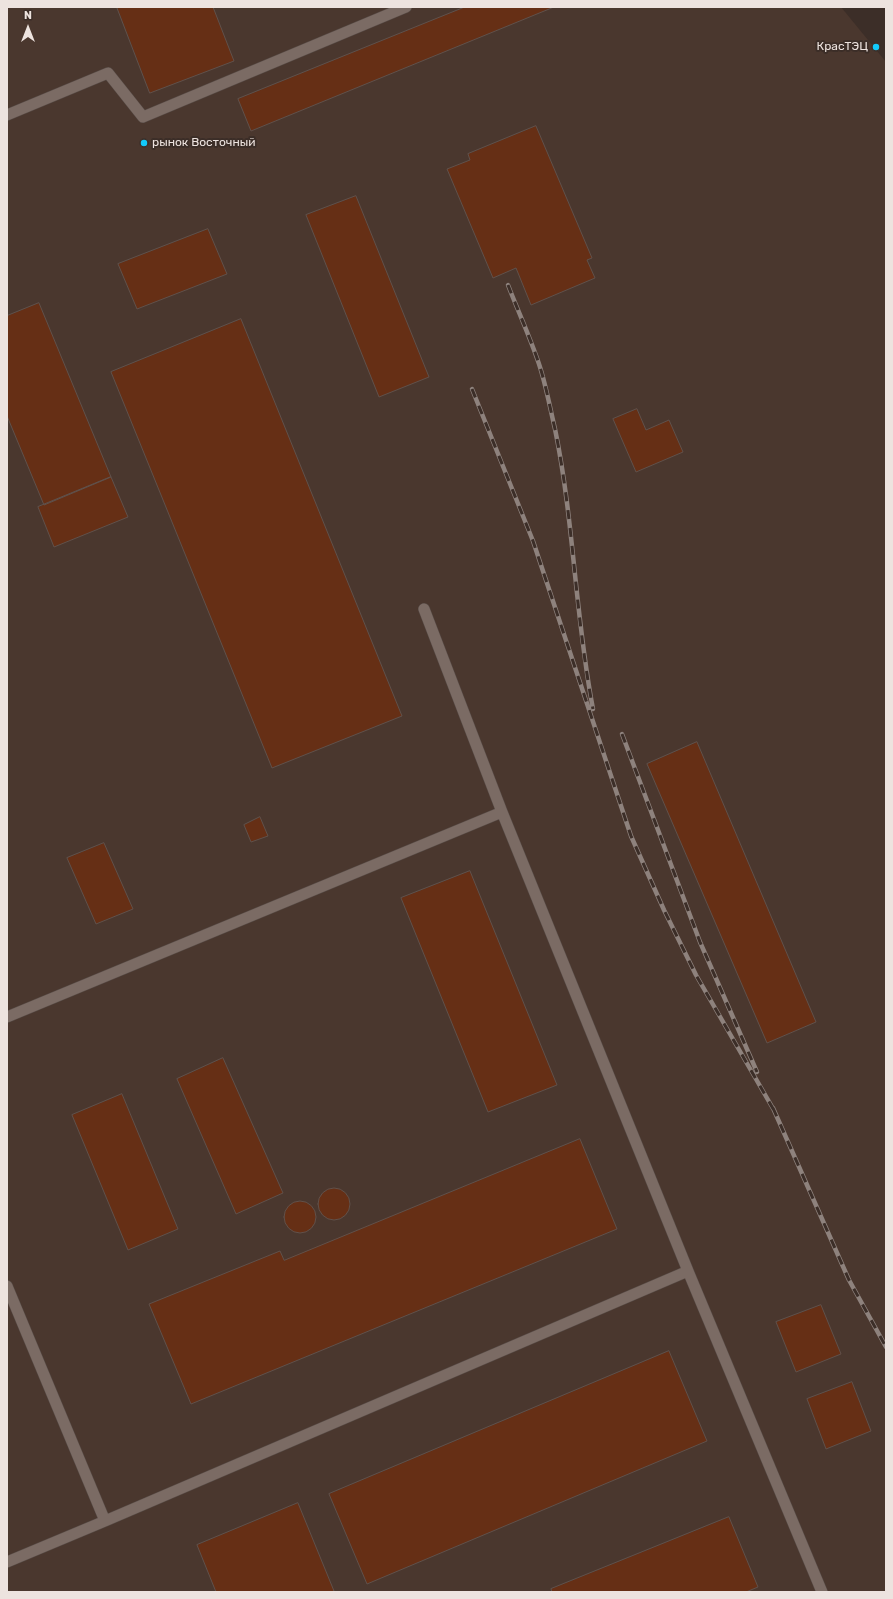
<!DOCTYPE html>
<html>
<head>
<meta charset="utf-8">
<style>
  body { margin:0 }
  #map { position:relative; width:893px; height:1599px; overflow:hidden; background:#3c2e28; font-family:Rubik,sans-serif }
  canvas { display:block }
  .frame { position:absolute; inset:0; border:8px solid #ede3df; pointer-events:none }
  .north { position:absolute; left:8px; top:8px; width:40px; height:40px; -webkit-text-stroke:3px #3c2e28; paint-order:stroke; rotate:0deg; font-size:11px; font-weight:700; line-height:16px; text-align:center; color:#ede3df }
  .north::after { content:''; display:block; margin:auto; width:14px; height:18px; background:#ede3df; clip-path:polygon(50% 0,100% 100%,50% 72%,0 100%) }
</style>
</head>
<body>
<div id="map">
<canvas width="893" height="1599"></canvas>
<div class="frame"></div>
<div class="north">N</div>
</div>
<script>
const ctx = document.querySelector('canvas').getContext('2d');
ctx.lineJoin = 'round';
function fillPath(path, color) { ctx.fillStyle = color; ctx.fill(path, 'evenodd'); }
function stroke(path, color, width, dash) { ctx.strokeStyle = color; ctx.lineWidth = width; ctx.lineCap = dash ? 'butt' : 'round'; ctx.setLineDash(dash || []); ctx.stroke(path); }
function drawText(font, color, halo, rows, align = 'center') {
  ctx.font = font + ' Rubik,sans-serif'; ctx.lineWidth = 4; ctx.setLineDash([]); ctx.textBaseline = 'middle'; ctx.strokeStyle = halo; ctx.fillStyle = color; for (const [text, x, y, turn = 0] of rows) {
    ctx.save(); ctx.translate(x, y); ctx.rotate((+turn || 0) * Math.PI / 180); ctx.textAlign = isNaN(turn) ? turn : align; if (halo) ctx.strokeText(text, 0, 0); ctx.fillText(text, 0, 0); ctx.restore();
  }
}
fillPath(new Path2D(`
  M 7,7 L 841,7 L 886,62 L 886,1592 L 7,1592 Z`), '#4a372e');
const building = new Path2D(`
  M 117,7 L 213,7 L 234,61 L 150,93 Z
  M 465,7 L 554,7 L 251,131 L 238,99 Z
  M 536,126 L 592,258 L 587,260 L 595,278 L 531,305 L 516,268 L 493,278 L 447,169 L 470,160 L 468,154 Z
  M 356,196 L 429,377 L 379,397 L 306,215 Z
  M 208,229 L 227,274 L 137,309 L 118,264 Z
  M 39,303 L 111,477 L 44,505 L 7,416 L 7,316 Z
  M 241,319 L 402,716 L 272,768 L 111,372 Z
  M 637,409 L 646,430 L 669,420 L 683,452 L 636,472 L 613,419 Z
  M 111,477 L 128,517 L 54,547 L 38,507 Z
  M 697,742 L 816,1022 L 767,1043 L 647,764 Z
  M 260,817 L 268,836 L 251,842 L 244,825 Z
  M 104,843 L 133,909 L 96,924 L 67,858 Z
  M 470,871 L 557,1085 L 488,1112 L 401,898 Z
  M 223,1058 L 283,1193 L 236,1214 L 177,1079 Z
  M 122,1094 L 178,1229 L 128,1250 L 72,1115 Z
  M 580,1139 L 617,1229 L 191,1404 L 149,1304 L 280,1251 L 284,1260 Z
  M318 1204a16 16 0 1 1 32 0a16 16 0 1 1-32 0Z
  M284 1217a16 16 0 1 1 32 0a16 16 0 1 1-32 0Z
  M 821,1305 L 841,1354 L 796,1372 L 776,1322 Z
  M 669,1351 L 707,1441 L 367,1584 L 329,1494 Z
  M 852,1382 L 871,1431 L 826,1449 L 807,1399 Z
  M 298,1503 L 334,1591 L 331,1592 L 216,1592 L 197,1545 Z
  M 729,1517 L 758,1587 L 746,1592 L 552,1592 L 551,1589 Z`);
fillPath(building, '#662f15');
stroke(building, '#60514b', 1);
const lane = new Path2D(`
  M 7,115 L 108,73 L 143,117 L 406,7
  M 7,1017 L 502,812
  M 688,1271 L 822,1592
  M 7,1286 L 105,1521 L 7,1562
  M 105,1521 L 688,1271 L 502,812 L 424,609`);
stroke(lane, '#574b46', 12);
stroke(lane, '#7b6b64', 11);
const rail = new Path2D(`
  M 508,285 C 518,311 530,337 539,364 C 546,385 550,408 555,429 C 574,521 575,616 593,709
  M 472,389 L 533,541 L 631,836 L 664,910 L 696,975 L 775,1112
  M 622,734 L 700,942 L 757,1072
  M 773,1108 L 849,1280 L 886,1347`);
stroke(rail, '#8e827d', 4.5);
stroke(rail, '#3c2e28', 3, [9]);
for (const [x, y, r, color] of [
  [876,47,4,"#12cafb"],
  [144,143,4,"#12cafb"]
]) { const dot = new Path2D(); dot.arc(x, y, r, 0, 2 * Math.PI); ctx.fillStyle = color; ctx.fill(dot); stroke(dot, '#3c2e28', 1.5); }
drawText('12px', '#ede3df', '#3c2e28', [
  ["КрасТЭЦ",868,47],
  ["рынок Восточный",152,143,"left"]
], 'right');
</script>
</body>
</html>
